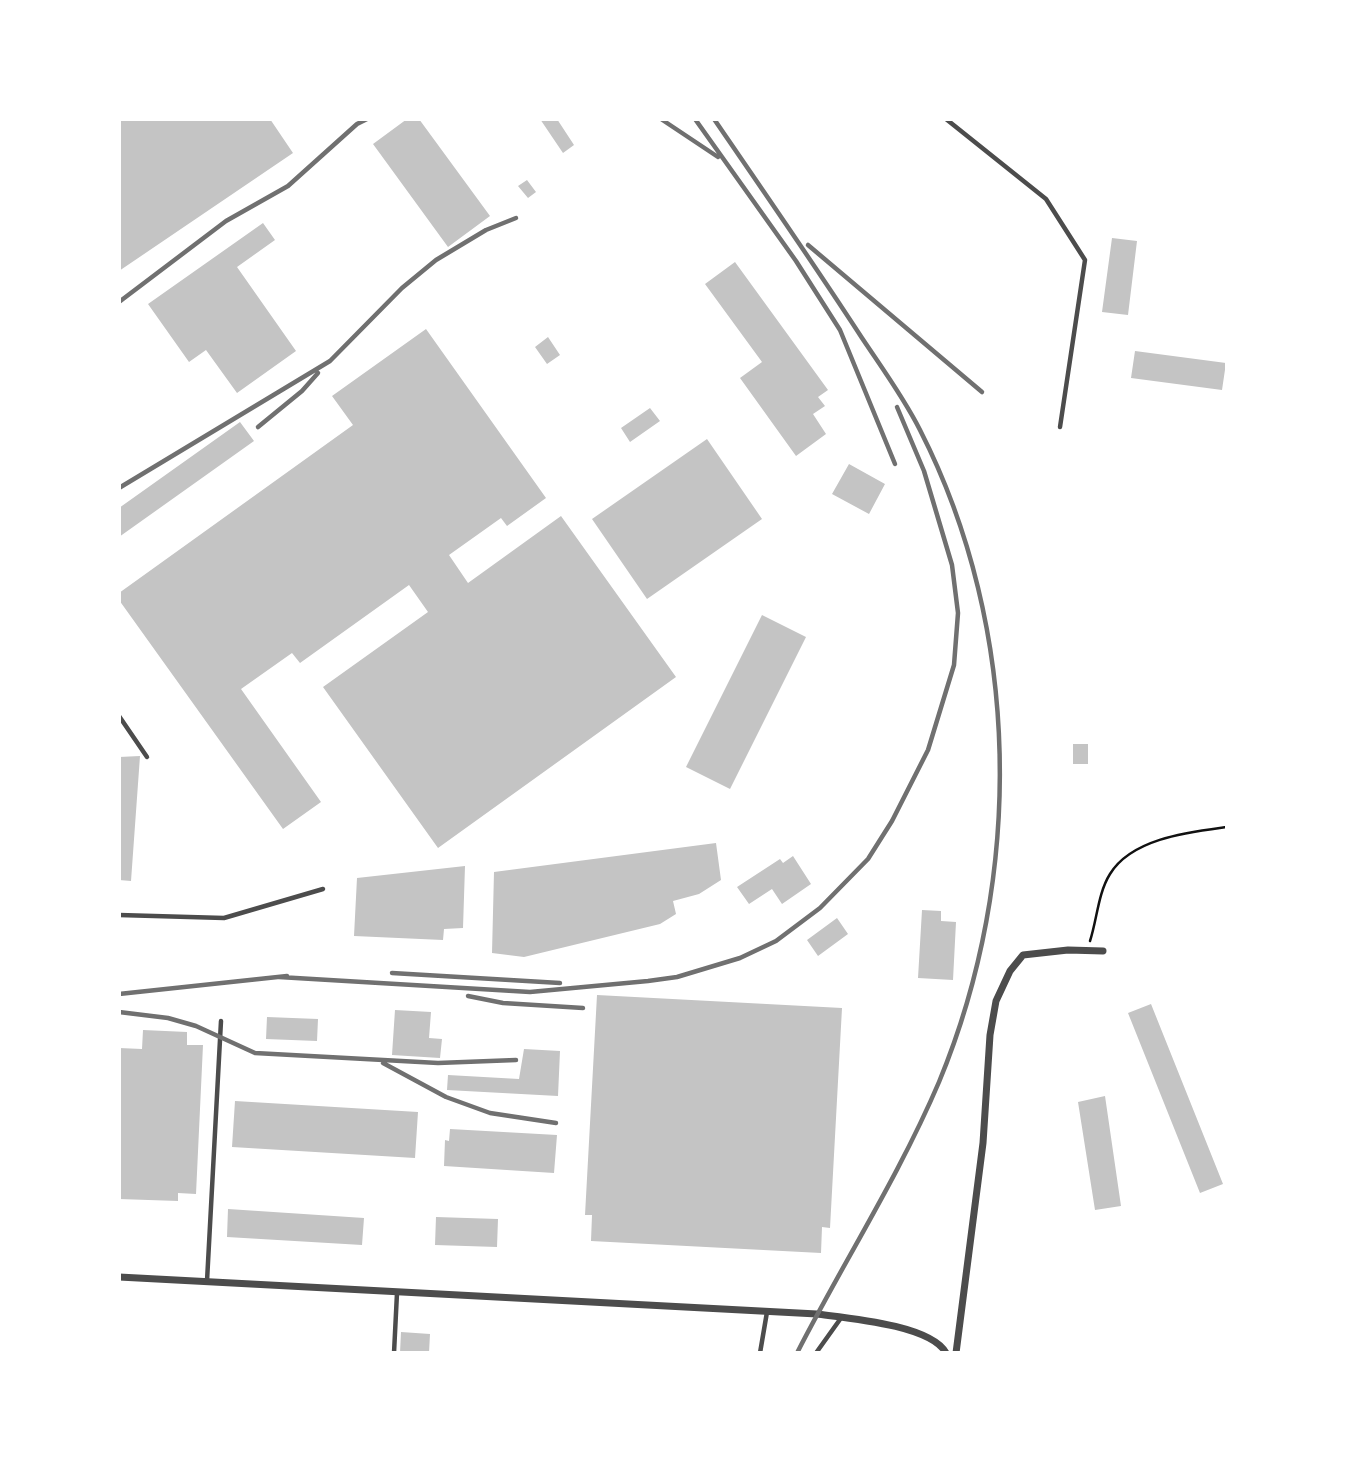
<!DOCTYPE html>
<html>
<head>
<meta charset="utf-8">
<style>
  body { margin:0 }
  #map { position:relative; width:1346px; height:1472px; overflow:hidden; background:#fff; font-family:"PT Sans",sans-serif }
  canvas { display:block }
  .frame { position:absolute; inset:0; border:121px solid #fff; pointer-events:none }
</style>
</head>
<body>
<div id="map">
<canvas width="1346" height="1472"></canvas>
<div class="frame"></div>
</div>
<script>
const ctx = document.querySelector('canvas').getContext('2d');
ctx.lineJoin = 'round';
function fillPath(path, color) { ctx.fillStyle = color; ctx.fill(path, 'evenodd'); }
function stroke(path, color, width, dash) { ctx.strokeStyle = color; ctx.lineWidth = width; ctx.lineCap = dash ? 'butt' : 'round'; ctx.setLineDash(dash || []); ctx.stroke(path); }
fillPath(new Path2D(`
  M 119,119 L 270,119 L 293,153 L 119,271 Z
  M 407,119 L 419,119 L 490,216 L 448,247 L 373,144 Z
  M 540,119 L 557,119 L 574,145 L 563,153 Z
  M 527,180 L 536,192 L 528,198 L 518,186 Z
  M 263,223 L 275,240 L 237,267 L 296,351 L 237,393 L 206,350 L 189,362 L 148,304 Z
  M 1112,238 L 1137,241 L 1128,315 L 1102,312 Z
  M 735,262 L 828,390 L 818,397 L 825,406 L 813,414 L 826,434 L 796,456 L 740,378 L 762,362 L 705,284 Z
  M 426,329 L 546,498 L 507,526 L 501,518 L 449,555 L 468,583 L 561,516 L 676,677 L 438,848 L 323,687 L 428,612 L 409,585 L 300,663 L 292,653 L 241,689 L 321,802 L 283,829 L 119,600 L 119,593 L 353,425 L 332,396 Z
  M 548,337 L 560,355 L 547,364 L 535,347 Z
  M 1135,351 L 1226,363 L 1222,390 L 1131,378 Z
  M 650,408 L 660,421 L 630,442 L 621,428 Z
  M 240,422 L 254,441 L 119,537 L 119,508 Z
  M 707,439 L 762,519 L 647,599 L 592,519 Z
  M 849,464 L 885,484 L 869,514 L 832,494 Z
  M 762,615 L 806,637 L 730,789 L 686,767 Z
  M 1073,744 L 1088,744 L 1088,764 L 1073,764 Z
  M 140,756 L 131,881 L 119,880 L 119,757 Z
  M 716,843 L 721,880 L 699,894 L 673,901 L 676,914 L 660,924 L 524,957 L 492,953 L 494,872 Z
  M 793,856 L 811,884 L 782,904 L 772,889 L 749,904 L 737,887 L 780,859 L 783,863 Z
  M 465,866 L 463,928 L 444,929 L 443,940 L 354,936 L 357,878 Z
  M 922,910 L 941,911 L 941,921 L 956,922 L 953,980 L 918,978 Z
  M 837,918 L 848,934 L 818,956 L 807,940 Z
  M 597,995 L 842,1008 L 830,1228 L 822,1227 L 821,1253 L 591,1241 L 592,1215 L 585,1215 Z
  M 1151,1004 L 1223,1184 L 1200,1193 L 1128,1013 Z
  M 395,1010 L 431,1012 L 429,1038 L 442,1039 L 440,1058 L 392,1055 Z
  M 267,1017 L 318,1019 L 317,1041 L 266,1039 Z
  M 143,1030 L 187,1032 L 187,1045 L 203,1045 L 196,1194 L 178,1193 L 178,1201 L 119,1199 L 119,1048 L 142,1049 Z
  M 524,1049 L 560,1051 L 558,1096 L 447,1090 L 448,1075 L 519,1079 Z
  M 1105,1096 L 1121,1206 L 1095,1210 L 1078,1102 Z
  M 235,1101 L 418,1112 L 415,1158 L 232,1147 Z
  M 450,1129 L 557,1135 L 554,1173 L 444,1166 L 445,1140 L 449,1141 Z
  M 228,1209 L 364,1218 L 362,1245 L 227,1237 Z
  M 436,1217 L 498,1219 L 497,1247 L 435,1245 Z
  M 401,1332 L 430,1334 L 429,1353 L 400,1353 Z`), '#c4c4c4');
stroke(new Path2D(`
  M 1090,941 C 1097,920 1098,893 1110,874 C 1132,838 1190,832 1227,827`), '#111', 2.5);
stroke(new Path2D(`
  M 946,119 L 1046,199 L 1085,260 L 1060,427
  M 119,716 L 147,757
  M 119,915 L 224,918 L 323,889
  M 207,1281 L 221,1021
  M 394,1353 L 397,1293
  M 760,1353 L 767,1312
  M 816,1353 L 841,1318`), '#4c4c4c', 4.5);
stroke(new Path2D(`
  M 119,1277 L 817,1314 C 847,1318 931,1325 946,1353
  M 956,1353 L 983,1143 L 990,1035 L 996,1001 L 1010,971 L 1023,955 L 1068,950 L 1103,951`), '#4c4c4c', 7);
stroke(new Path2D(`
  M 661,119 L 718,157
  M 695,119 L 796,261 L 840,330 L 895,464
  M 714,119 C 764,192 814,264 862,338 C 882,368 904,398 920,430 C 1022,630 1024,877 939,1082 C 899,1176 843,1263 797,1353
  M 808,245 L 982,392
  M 119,302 L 226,221 L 288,186 L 357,124 L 367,119
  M 258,427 L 302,391 L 318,373
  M 119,488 L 330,361 L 402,288 L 436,260 L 486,230 L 516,218
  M 392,973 L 560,983
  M 279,977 L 530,992 L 648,981 L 677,977 L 740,958 L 776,941 L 820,908 L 868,859 L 892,821 L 928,750 L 954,665 L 958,613 L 952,565 L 924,471 L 897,407
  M 119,994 L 287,976
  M 468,996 L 503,1003 L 583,1008
  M 119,1012 L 168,1018 L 196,1026 L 255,1053 L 438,1063 L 516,1060
  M 383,1063 L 446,1097 L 490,1113 L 556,1123`), '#707070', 4.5);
</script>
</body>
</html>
